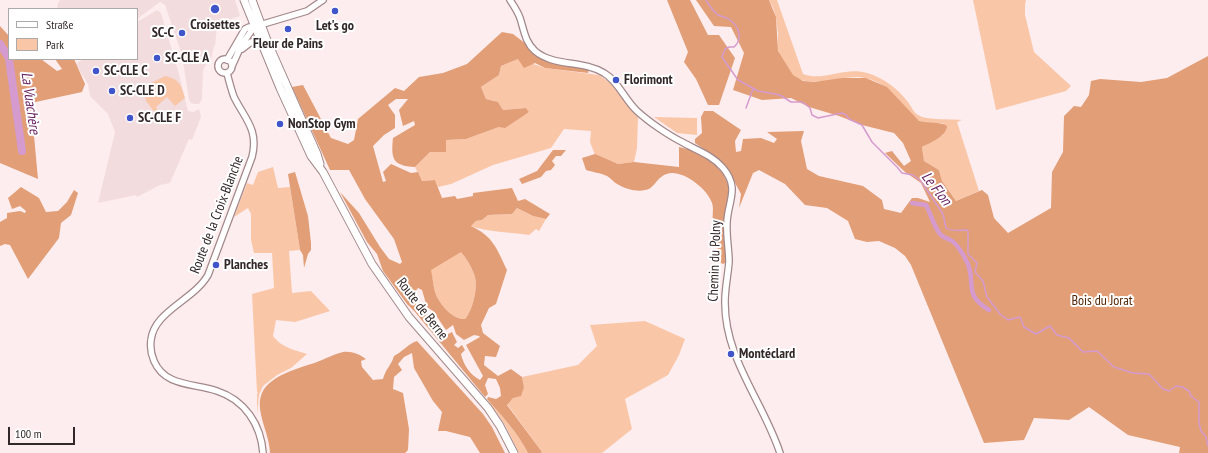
<!DOCTYPE html>
<html>
<head>
<meta charset="utf-8">
<style>
  body { margin:0 }
  #map { position:relative; width:1208px; height:453px; overflow:hidden; background:#feedee; font-family:"PT Sans Narrow",sans-serif }
  canvas { display:block }
  .legend { position:absolute; left:8px; top:8px; width:130px; height:52px; box-sizing:border-box; background:#fff; border:1px solid #ada9a9; margin:0; padding:5px 7px; list-style:none; font-size:12px; color:#332829 }
  .legend li { display:flex; align-items:center; gap:8px; height:20px }
  .legend b { width:20px; border:1px solid #ada9a9 }
  .scale { position:absolute; left:8px; top:427px; width:67px; height:18px; box-sizing:border-box; border:2px solid #332829; border-top:0; padding-left:5px; font-size:12px; line-height:14px; white-space:nowrap; color:#332829; -webkit-text-stroke:3px #fff; paint-order:stroke }
</style>
</head>
<body>
<div id="map">
<canvas width="1208" height="453"></canvas>
<ul class="legend">
<li><b style="height:5px;background:#fff"></b>Straße</li>
<li><b style="height:11px;background:#fac6a8"></b>Park</li>
</ul>
<div class="scale">100 m</div>
</div>
<script>
const ctx = document.querySelector('canvas').getContext('2d');
ctx.lineJoin = 'round';
function fillPath(path, color) { ctx.fillStyle = color; ctx.fill(path, 'evenodd'); }
function stroke(path, color, width, dash) { ctx.strokeStyle = color; ctx.lineWidth = width; ctx.lineCap = dash ? 'butt' : 'round'; ctx.setLineDash(dash || []); ctx.stroke(path); }
function drawText(font, color, halo, rows, align = 'center') {
  ctx.font = font + ' "PT Sans Narrow",sans-serif'; ctx.lineWidth = 4; ctx.setLineDash([]); ctx.textBaseline = 'middle'; ctx.strokeStyle = halo; ctx.fillStyle = color; for (const [text, x, y, turn = 0] of rows) {
    ctx.save(); ctx.translate(x, y); ctx.rotate((+turn || 0) * Math.PI / 180); ctx.textAlign = isNaN(turn) ? turn : align; if (halo) ctx.strokeText(text, 0, 0); ctx.fillText(text, 0, 0); ctx.restore();
  }
}
fillPath(new Path2D(`
  M 60,0 L 235,0 L 240,16 L 228,20 L 217,27 L 215,46 L 214,46 L 211,60 L 205,66 L 203,71 L 202,99 L 199,104 L 194,104 L 191,103 L 189,100 L 182,55 L 165,5 L 160,2 L 137,19 L 137,9 L 57,9 L 58,3 Z
  M 157,10 L 161,13 L 179,74 L 188,111 L 193,112 L 199,109 L 201,117 L 192,140 L 189,139 L 170,183 L 160,185 L 137,197 L 136,195 L 98,203 L 115,132 L 108,114 L 90,96 L 88,84 L 81,73 L 76,64 L 83,59 L 137,59 L 137,22 Z`), '#f3dcde');
fillPath(new Path2D(`
  M 769,0 L 777,0 L 803,74 C 823,82 846,66 867,73 C 884,78 897,88 908,102 C 912,107 913,113 920,116 C 926,120 953,119 962,120 L 957,122 L 979,191 L 956,201 L 942,181 L 939,170 L 924,161 L 922,147 L 943,135 L 943,123 L 924,123 L 919,121 C 896,104 892,81 859,77 C 841,76 805,90 792,74 C 788,69 779,56 778,50 C 777,46 778,40 778,35 C 777,22 776,11 769,0 Z
  M 973,0 L 1026,0 L 1025,5 L 1025,15 L 1034,52 L 1071,86 L 1066,91 L 996,110 Z
  M 518,59 L 545,68 L 599,75 L 610,83 L 638,117 L 637,148 L 634,162 L 618,164 L 595,155 L 590,142 L 591,131 L 564,129 L 551,148 L 493,165 L 451,184 L 438,187 L 435,180 L 422,181 L 415,167 L 430,152 L 446,140 L 466,139 L 499,127 L 529,112 L 526,108 L 503,110 L 498,102 L 486,99 L 481,87 L 499,75 L 501,66 Z
  M 165,76 C 179,79 181,84 185,98 L 175,106 L 167,97 L 156,107 L 159,112 L 156,114 L 146,101 L 143,90 L 145,86 Z
  M 654,117 L 697,118 L 697,135 L 677,133 Z
  M 273,167 L 278,188 L 290,187 L 300,250 L 289,251 L 292,293 L 311,291 L 330,311 L 295,322 L 276,320 L 273,336 C 281,347 294,350 307,354 L 291,368 L 277,375 L 263,386 L 259,395 L 257,414 L 257,394 L 258,392 L 257,392 L 252,294 L 274,288 L 272,253 L 254,253 L 251,240 L 251,214 L 248,208 L 234,217 L 247,183 L 253,185 L 258,172 Z
  M 517,208 L 533,216 L 546,219 L 539,231 L 536,229 L 529,235 C 510,232 487,232 471,226 L 476,221 L 482,220 L 488,215 L 512,214 Z
  M 461,251 C 466,259 471,266 474,274 C 479,285 473,310 465,319 C 454,320 441,307 437,297 C 433,289 433,278 430,269 Z
  M 645,321 L 685,339 L 679,355 L 668,375 L 625,399 L 632,429 L 602,453 L 541,453 L 542,452 L 507,404 L 524,387 L 522,377 L 578,365 L 597,346 L 590,325 Z
  M 487,399 C 502,416 518,433 528,453 L 519,453 L 505,425 Z`), '#fac6a8');
fillPath(new Path2D(`
  M 667,0 L 690,0 L 708,35 L 719,35 L 735,58 L 719,105 L 708,105 L 696,79 L 684,62 L 688,52 Z
  M 696,0 L 769,0 L 776,17 L 778,51 L 793,75 L 803,81 L 814,82 L 842,78 L 866,78 L 887,87 L 919,121 C 928,124 940,121 947,126 C 946,137 931,142 922,147 L 924,161 L 939,170 L 942,181 L 956,201 L 982,190 L 988,195 L 994,218 L 1008,233 L 1051,208 L 1052,172 L 1063,152 L 1064,116 L 1074,106 L 1081,107 L 1089,95 L 1091,81 L 1100,79 L 1141,82 L 1167,78 L 1208,56 L 1208,453 L 1179,453 L 1180,447 L 1128,435 L 1089,407 L 1069,420 L 1034,418 L 1024,440 L 984,443 L 911,265 L 905,256 L 895,248 L 879,241 L 867,242 L 855,239 L 848,221 L 827,208 L 805,205 L 785,184 L 759,170 L 753,173 L 739,208 L 741,194 L 727,168 L 718,159 L 695,143 L 695,139 L 702,133 L 701,117 L 704,111 L 713,111 L 741,130 L 735,141 L 736,152 L 741,151 L 743,139 L 761,138 L 774,143 L 777,139 L 767,132 L 804,131 L 801,141 L 807,169 L 819,176 L 863,186 L 882,200 L 884,209 L 901,213 L 912,198 L 918,198 L 930,202 L 921,183 L 905,172 L 885,153 L 892,151 L 904,166 L 911,161 L 903,143 L 894,133 L 862,125 L 839,116 L 809,107 L 791,98 L 762,100 L 733,90 L 744,53 L 731,27 L 714,26 Z
  M 0,26 L 9,36 L 9,59 L 41,59 L 57,71 L 62,69 L 55,59 L 74,59 L 85,84 L 82,92 L 31,103 L 38,179 L 0,163 Z
  M 502,32 L 513,34 L 539,54 L 589,69 L 588,73 L 545,68 L 535,63 L 524,68 L 518,59 L 501,66 L 499,75 L 481,87 L 486,99 L 498,102 L 503,110 L 526,108 L 529,112 L 505,128 L 499,127 L 466,139 L 446,140 L 446,152 L 430,152 L 415,167 C 392,166 391,158 393,138 L 415,125 L 414,121 L 403,126 L 399,110 L 408,99 L 396,99 L 388,105 L 395,115 L 395,128 L 384,135 L 373,146 L 383,182 L 386,181 L 383,172 L 391,164 L 411,173 L 418,172 L 422,181 L 435,180 L 442,198 L 455,196 L 457,199 L 473,196 L 473,193 L 512,188 L 518,201 L 525,199 L 550,214 L 546,219 L 533,216 L 517,208 L 512,214 L 488,215 L 482,220 L 476,221 L 471,226 C 493,236 497,249 507,270 L 496,304 L 489,308 L 481,325 L 483,333 L 500,346 L 496,357 L 485,356 L 484,365 L 498,376 L 511,369 L 522,377 L 524,387 L 521,396 L 513,398 L 507,405 L 542,452 L 541,453 L 528,453 C 518,433 502,416 487,399 L 488,397 L 496,399 L 501,396 L 500,388 L 496,379 L 488,378 L 485,385 L 488,394 L 485,397 L 415,312 L 407,304 L 383,271 L 377,254 L 367,242 L 340,192 L 359,213 L 380,247 L 389,259 L 400,264 L 402,262 L 394,239 L 365,199 L 349,170 L 330,170 L 292,87 L 303,85 L 331,138 L 348,144 L 354,140 L 358,119 L 395,88 L 404,91 L 419,77 L 443,73 L 467,64 ZM 461,252 C 466,258 471,266 474,274 C 479,285 473,310 465,319 C 454,320 442,307 437,297 C 433,289 433,278 431,270 ZM 418,288 L 422,290 L 427,307 L 433,311 L 446,330 L 453,325 L 456,334 L 464,340 L 474,335 L 479,336 L 480,337 L 466,345 L 483,376 L 480,380 C 470,375 463,364 461,354 L 465,350 L 462,345 L 458,348 L 454,345 L 457,342 L 452,332 L 446,335 L 432,318 L 410,298 Z
  M 679,147 L 691,150 L 704,157 L 715,165 L 723,173 L 730,189 L 725,263 L 723,264 L 721,263 C 718,249 714,235 713,221 C 712,215 714,208 712,203 C 708,190 687,173 672,173 C 656,174 656,189 645,190 C 637,192 626,189 619,185 C 614,183 611,178 607,176 C 601,173 592,172 586,170 L 582,158 L 595,154 L 618,164 L 634,162 L 679,167 Z
  M 553,150 L 566,150 L 561,156 L 556,156 L 552,161 L 555,165 L 551,170 L 546,171 L 541,177 L 522,184 L 519,179 L 537,171 Z
  M 295,172 L 308,216 L 311,243 L 311,250 L 308,254 L 304,268 L 303,255 L 300,250 L 288,174 Z
  M 21,187 L 39,198 L 46,212 L 58,211 L 67,202 L 74,190 L 78,193 L 71,215 L 61,223 L 59,238 L 28,279 L 10,245 L 5,244 L 0,246 L 0,222 L 7,218 L 7,213 L 20,211 L 25,213 L 26,211 L 20,206 L 12,209 L 8,198 Z
  M 417,341 L 483,414 L 492,427 L 505,453 L 480,453 L 470,437 L 446,431 L 438,431 L 442,412 L 433,401 L 414,368 L 412,353 L 404,357 L 398,364 L 402,370 L 394,377 L 393,389 L 403,393 L 409,429 L 408,450 L 405,453 L 270,453 C 270,434 254,410 262,393 C 270,375 300,368 317,362 C 325,359 334,354 343,352 C 352,351 359,354 366,359 L 361,361 L 362,367 L 373,380 L 383,379 C 386,368 391,366 394,356 C 402,352 408,344 417,341 Z`), '#e19e77');
stroke(new Path2D(`
  M 706,0 C 709,5 713,11 718,15 C 722,17 727,17 730,20 C 739,26 743,39 734,47 L 729,47 L 725,49 L 722,57 L 738,80 L 758,91 L 780,95 L 791,102 L 801,102 L 804,103 L 810,108 L 812,115 L 818,118 L 842,113 L 846,115 L 849,119 L 862,125 L 872,142 L 897,167 L 902,173 L 913,175 L 921,181 L 943,214 L 946,228 C 952,232 959,230 966,230 L 968,231 L 968,254 L 977,263 L 975,272 L 983,281 L 987,297 L 1000,314 L 1008,320 L 1020,317 L 1024,327 L 1036,334 L 1050,326 L 1057,335 L 1069,338 L 1083,352 L 1097,351 L 1114,367 L 1133,373 L 1149,374 L 1163,389 L 1169,391 L 1176,386 L 1182,387 L 1189,391 L 1191,396 L 1199,402 L 1199,423 L 1201,431 L 1206,437 L 1208,446
  M 746,108 L 753,89`), '#d59bce', 1.5);
stroke(new Path2D(`
  M 912,203 L 926,205 C 931,214 934,228 941,235 C 944,238 949,239 952,241 C 958,245 964,256 967,262 C 977,284 962,293 989,310`), '#d59bce', 4.5);
stroke(new Path2D(`
  M 0,44 L 9,58
  M 9,59 L 22,151`), '#d59bce', 8);
const tertiary = new Path2D(`
  M 510,0 C 514,6 518,12 520,18 C 524,30 525,42 535,51 C 554,67 583,60 604,73 C 618,81 625,100 637,111 C 649,122 668,135 682,142 C 696,150 712,155 723,168 C 740,188 728,201 727,222 C 726,235 729,249 729,262 C 728,275 725,288 725,301 C 724,358 763,401 780,453
  M 260,25 L 307,11 L 323,0
  M 242,49 L 251,42 L 260,43
  M218 66a7 7 0 1 1 14 0a7 7 0 1 1-14 0Z
  M 227,60 L 245,29 L 249,27 L 254,27
  M 232,66 L 241,46 L 254,27
  M 227,73 C 229,81 231,89 234,97 C 245,119 259,130 252,157 L 208,275 C 194,300 154,311 151,340 C 150,347 151,354 154,361 C 165,387 194,383 217,391 C 245,400 261,425 263,453`);
const primary = new Path2D(`
  M 244,0 L 280,88 L 311,156 L 323,172 L 372,264 L 409,317 L 488,408 L 500,426 L 514,453
  M 252,0 L 268,43 L 317,154 L 320,164`);
stroke(tertiary, '#a2888a', 8);
stroke(primary, '#a2888a', 9);
stroke(tertiary, '#fff', 5.5);
stroke(primary, '#fff', 7);
for (const [x, y, r, color] of [
  [215,9,5,"#3f55c9"],
  [335,11,4,"#3f55c9"],
  [288,29,4,"#3f55c9"],
  [182,33,4,"#3f55c9"],
  [157,58,4,"#3f55c9"],
  [96,71,4,"#3f55c9"],
  [616,80,4,"#3f55c9"],
  [112,91,4,"#3f55c9"],
  [130,118,4,"#3f55c9"],
  [280,124,4,"#3f55c9"],
  [216,265,4,"#3f55c9"],
  [731,354,4,"#3f55c9"]
]) { const dot = new Path2D(); dot.arc(x, y, r, 0, 2 * Math.PI); ctx.fillStyle = color; ctx.fill(dot); stroke(dot, '#fff', 1.5); }
drawText('bold 14px', '#332829', '#fff', [
  ["Croisettes",215,25,"center"],
  ["Let's go",335,26,"center"],
  ["SC-C",174,33,"right"],
  ["Fleur de Pains",288,44,"center"],
  ["SC-CLE A",165,58],
  ["SC-CLE C",104,71],
  ["Florimont",624,80],
  ["SC-CLE D",120,91],
  ["SC-CLE F",138,118],
  ["NonStop Gym",288,124],
  ["Planches",224,265],
  ["Montéclard",739,354]
], 'left');
drawText('14px', '#332829', '#fff', [
  ["Route de la Croix-Blanche",217,215,-69],
  ["Chemin du Polny",715,261,-88],
  ["Route de Berne",422,309,52]
]);
drawText('14px', '#54290b', '#fff', [
  ["Bois du Jorat",1102,301]
]);
drawText('italic 15px', '#692564', '#fff', [
  ["La Vuachère",30,103,82],
  ["Le Flon",936,189,52]
]);
</script>
</body>
</html>
